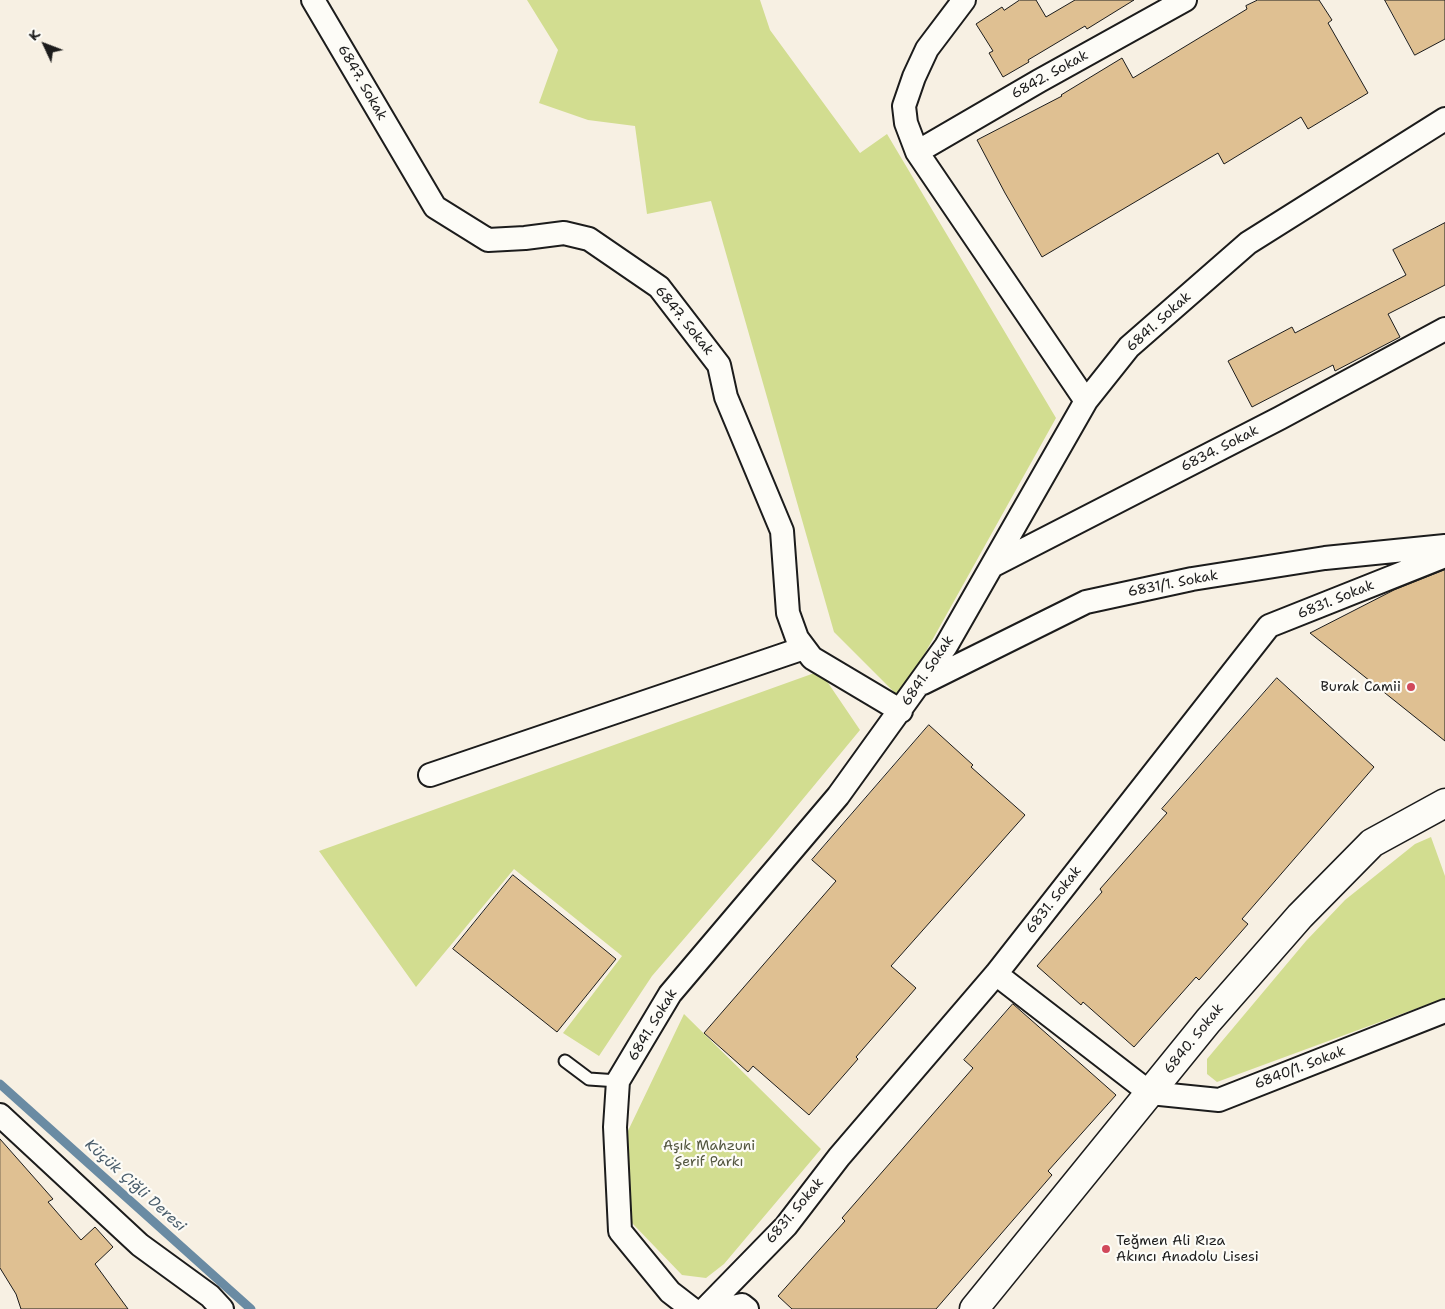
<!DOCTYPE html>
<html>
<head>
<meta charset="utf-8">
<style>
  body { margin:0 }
  #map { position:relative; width:1445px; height:1309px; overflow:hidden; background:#f7f0e3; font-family:"Shantell Sans",sans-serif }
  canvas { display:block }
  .north { position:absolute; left:20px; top:20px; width:50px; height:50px; -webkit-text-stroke:4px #fdfcf7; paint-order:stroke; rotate:313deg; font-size:14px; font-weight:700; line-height:20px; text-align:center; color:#1c1c1c }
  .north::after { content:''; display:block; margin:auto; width:18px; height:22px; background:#1c1c1c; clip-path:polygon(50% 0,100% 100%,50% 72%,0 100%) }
</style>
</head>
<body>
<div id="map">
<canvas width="1445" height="1309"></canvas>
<div class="north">K</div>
</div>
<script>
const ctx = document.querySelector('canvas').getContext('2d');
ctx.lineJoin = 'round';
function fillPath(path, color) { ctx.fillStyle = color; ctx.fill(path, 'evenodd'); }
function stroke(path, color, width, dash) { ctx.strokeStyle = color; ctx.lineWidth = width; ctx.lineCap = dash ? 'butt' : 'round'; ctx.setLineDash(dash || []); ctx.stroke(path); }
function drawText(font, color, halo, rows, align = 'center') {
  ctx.font = font + ' "Shantell Sans",sans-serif'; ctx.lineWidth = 4.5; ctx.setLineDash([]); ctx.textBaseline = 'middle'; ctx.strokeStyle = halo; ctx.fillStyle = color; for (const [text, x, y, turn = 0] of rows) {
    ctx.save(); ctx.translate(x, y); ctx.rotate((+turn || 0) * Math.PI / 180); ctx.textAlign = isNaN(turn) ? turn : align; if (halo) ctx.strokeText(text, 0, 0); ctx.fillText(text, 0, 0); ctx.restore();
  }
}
fillPath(new Path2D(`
  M 527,0 L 760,0 L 770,30 L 860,153 L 887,134 L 1056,418 L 900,698 L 834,632 L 711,201 L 647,214 L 635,126 L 588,120 L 539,103 L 558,50 Z
  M 820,671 L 860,730 L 769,840 L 652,976 L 599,1056 L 563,1033 L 622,956 L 514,869 L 416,987 L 319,851 Z
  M 1431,837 L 1445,876 L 1445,998 L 1217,1082 L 1207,1074 L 1207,1059 L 1306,941 L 1345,900 L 1415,844 Z
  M 684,1014 L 821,1149 L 724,1264 L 706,1278 L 682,1275 L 632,1223 L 626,1135 Z`), '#d2dd90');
stroke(new Path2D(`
  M 0,1084 L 251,1309`), '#6a8ba3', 9);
const building = new Path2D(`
  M 1020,0 L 1036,0 L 1046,17 L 1075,0 L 1134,0 L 1087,29 L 1085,26 L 1028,60 L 1029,62 L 1003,77 L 989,53 L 993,51 L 976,24 L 1002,7 L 1004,10 Z
  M 1258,0 L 1319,0 L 1332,20 L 1328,23 L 1368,93 L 1308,129 L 1301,117 L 1224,164 L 1218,153 L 1042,257 L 1005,193 L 977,140 L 1062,96 L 1061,95 L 1122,58 L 1133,78 L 1247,9 L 1246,6 Z
  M 1385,0 L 1445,0 L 1445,39 L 1415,55 Z
  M 1445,223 L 1445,285 L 1388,314 L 1400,337 L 1335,371 L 1333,365 L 1252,407 L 1228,361 L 1292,327 L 1295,333 L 1406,275 L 1393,250 Z
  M 1445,570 L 1445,741 L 1310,633 L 1394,590 Z
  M 1277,678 L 1374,767 L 1242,919 L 1248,924 L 1199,980 L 1196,977 L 1134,1047 L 1083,1002 L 1081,1005 L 1037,966 L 1102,892 L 1100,889 L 1167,813 L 1162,809 Z
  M 929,725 L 973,765 L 971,767 L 1025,815 L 891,966 L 916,988 L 856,1057 L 858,1059 L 809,1115 L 753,1066 L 748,1072 L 704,1033 L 836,881 L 812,860 Z
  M 513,875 L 616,959 L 557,1032 L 453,949 Z
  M 1013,1004 L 1116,1095 L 1048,1171 L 1052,1175 L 936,1309 L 792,1309 L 778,1296 L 845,1221 L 842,1218 L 973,1068 L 964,1060 Z
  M 0,1139 L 53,1199 L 48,1202 L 81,1240 L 95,1227 L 113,1247 L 95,1264 L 128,1309 L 21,1309 L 16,1294 L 0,1268 Z`);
fillPath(building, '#dfc092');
stroke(building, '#1c1c1c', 1);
const service = new Path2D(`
  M 565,1061 L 589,1079 L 618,1081`);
const minor = new Path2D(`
  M 313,0 L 435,207 L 488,240 L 525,238 L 564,233 L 589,239 L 659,287 L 719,365 L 726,397 L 782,531 L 788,613 L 797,638 L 812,658 L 901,711
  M 964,0 L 927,49 L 914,77 L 904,106 L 906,123 L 917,152 L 1086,401
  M 917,152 L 1039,81 L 1185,0
  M 994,565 L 1280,418 L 1445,329
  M 923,683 L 1086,602 L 1192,579 L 1325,558 L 1445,546
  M 430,775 L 804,648
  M 996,974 L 1150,1093 L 1219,1100 L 1445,1011
  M 0,1115 L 140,1245 L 210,1296 L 222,1309
  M 692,1309 L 670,1292 L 620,1231 L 615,1127 L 618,1081 L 670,994 L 838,796 L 946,646 L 1086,401 L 1129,347 L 1248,243 L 1445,119
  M 705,1309 L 786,1226 L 839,1157 L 996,974 L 1269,626 L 1445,556
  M 724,1309 L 742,1305 L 747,1309`);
const tertiary = new Path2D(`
  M 974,1309 L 1208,1021 L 1300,916 L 1372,843 L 1445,803`);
stroke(service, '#1c1c1c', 15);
stroke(minor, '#1c1c1c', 26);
stroke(tertiary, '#1c1c1c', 31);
stroke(service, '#fdfcf7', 11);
stroke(minor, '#fdfcf7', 22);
stroke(tertiary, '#fdfcf7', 28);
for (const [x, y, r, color] of [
  [1411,687,5,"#d1495b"],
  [1106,1249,5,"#d1495b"]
]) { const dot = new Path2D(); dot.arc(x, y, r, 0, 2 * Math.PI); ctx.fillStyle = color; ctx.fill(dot); stroke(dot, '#fdfcf7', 2); }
drawText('14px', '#1c1c1c', '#fdfcf7', [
  ["6842. Sokak",1050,75,-29],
  ["6847. Sokak",362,83,60],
  ["6847. Sokak",684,321,51],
  ["6841. Sokak",1159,322,-42],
  ["6834. Sokak",1220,449,-27],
  ["6831/1. Sokak",1173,584,-11],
  ["6831. Sokak",1336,600,-22],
  ["6841. Sokak",928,671,-56],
  ["6831. Sokak",1054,900,-52],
  ["6841. Sokak",653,1025,-59],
  ["6840. Sokak",1194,1039,-51],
  ["6840/1. Sokak",1300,1068,-21],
  ["6831. Sokak",795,1211,-50]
]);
drawText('14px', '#1c1c1c', '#fdfcf7', [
  ["Burak Camii",1401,687],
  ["Teğmen Ali Rıza",1116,1241,"left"],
  ["Akıncı Anadolu Lisesi",1116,1257,"left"]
], 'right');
drawText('14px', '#53563f', '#fdfcf7', [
  ["Aşık Mahzuni",709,1146],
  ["Şerif Parkı",709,1162]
]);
drawText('italic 15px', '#4a5d6b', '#fdfcf7', [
  ["Küçük Çiğli Deresi",135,1186,42]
]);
</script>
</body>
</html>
